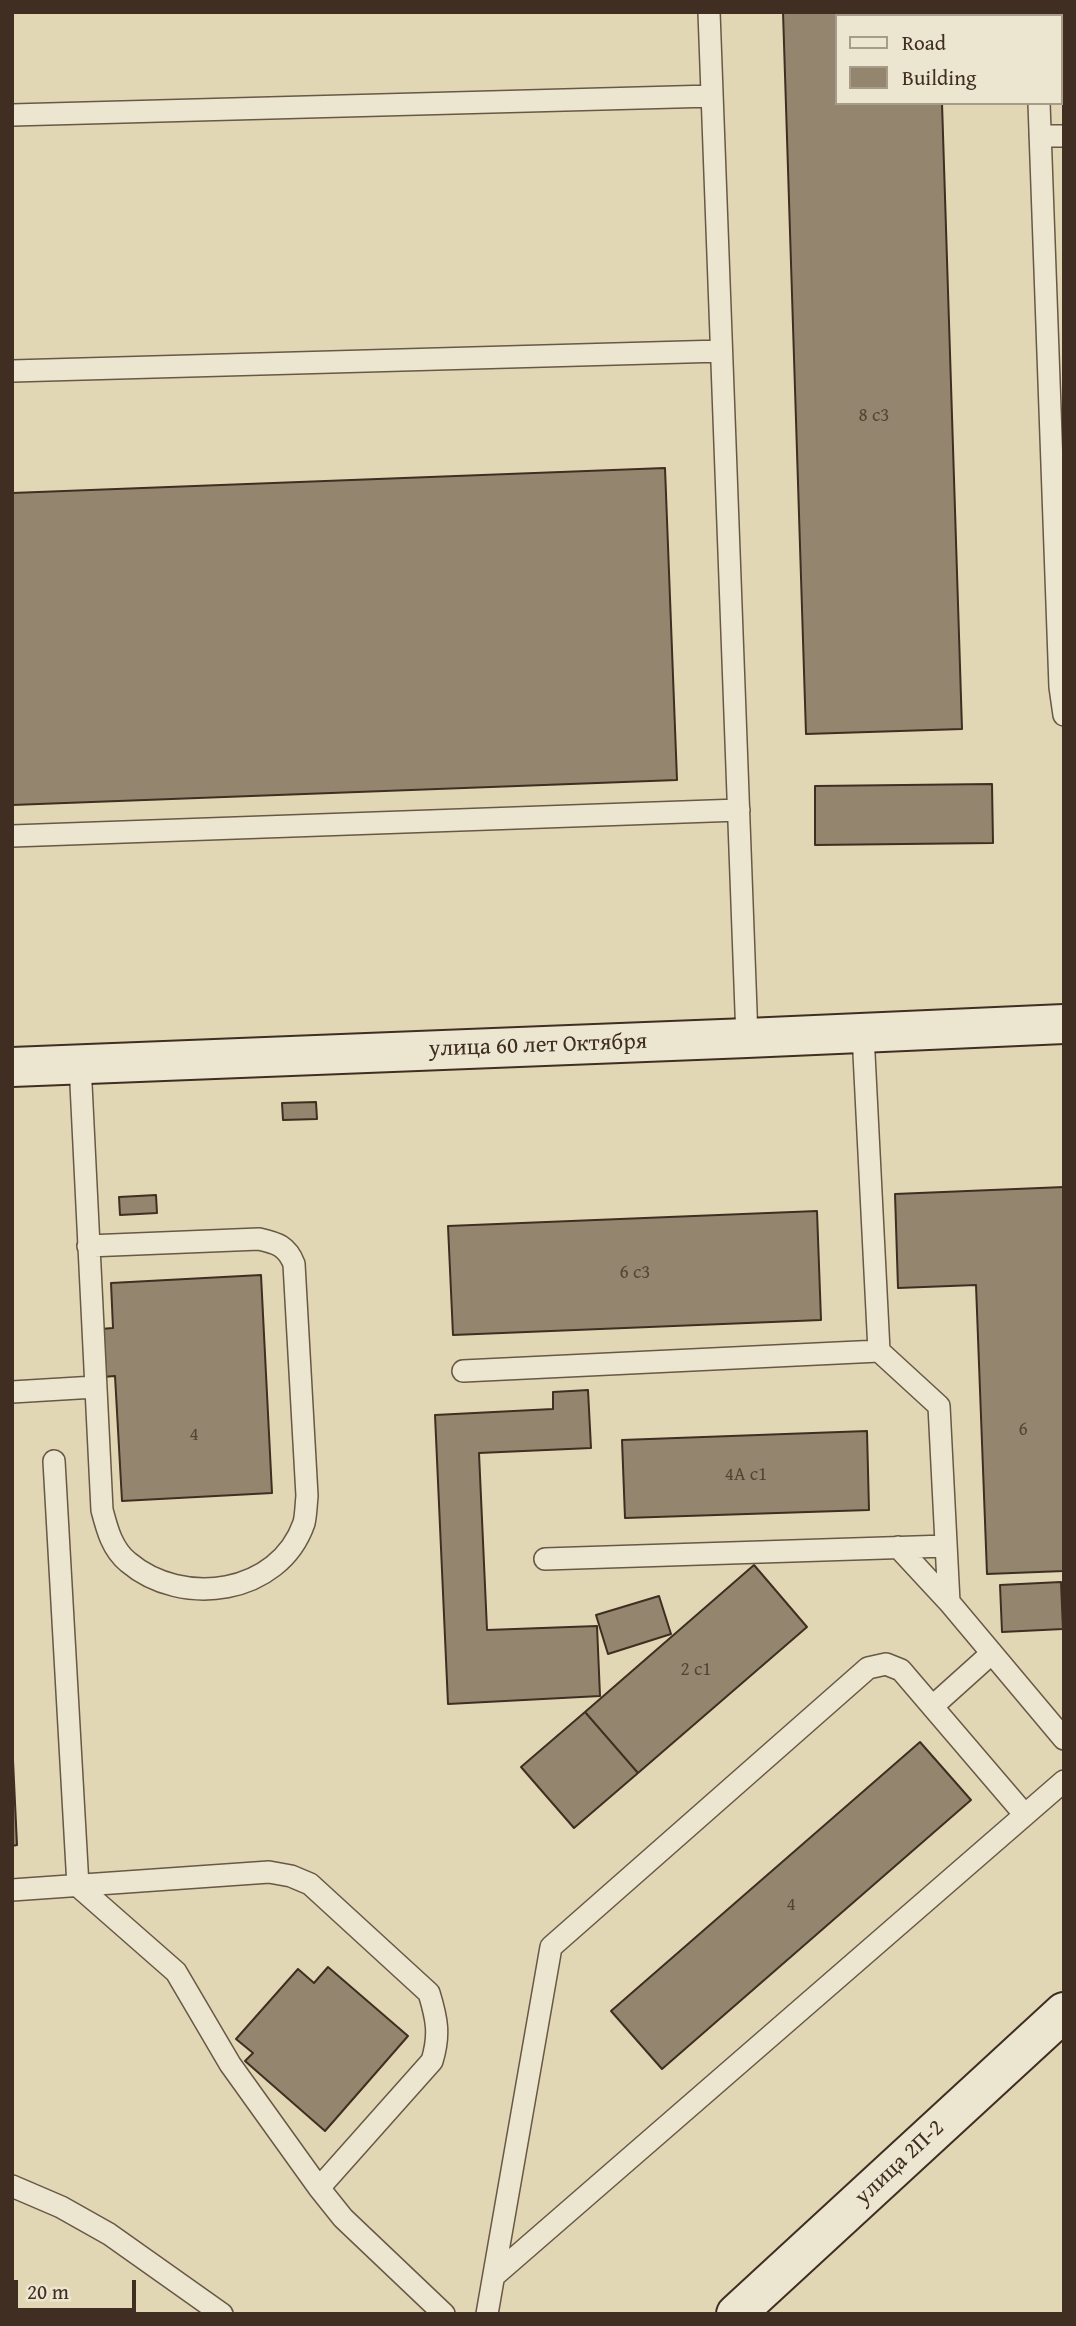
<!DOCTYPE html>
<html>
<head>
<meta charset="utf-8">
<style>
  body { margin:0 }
  #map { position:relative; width:1076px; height:2326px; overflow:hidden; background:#e2d7b5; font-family:"Gentium Book Plus",serif }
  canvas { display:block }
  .frame { position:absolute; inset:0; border:14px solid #3f2e21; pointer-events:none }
  .legend { position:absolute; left:835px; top:14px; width:228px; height:91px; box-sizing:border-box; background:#ece5cf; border:2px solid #a79c89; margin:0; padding:9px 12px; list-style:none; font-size:21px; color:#3f2e21 }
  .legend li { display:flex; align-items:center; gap:14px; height:35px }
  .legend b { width:35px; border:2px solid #a79c89 }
  .scale { position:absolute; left:14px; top:2280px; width:122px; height:32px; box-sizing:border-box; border:4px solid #3f2e21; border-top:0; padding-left:9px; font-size:21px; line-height:24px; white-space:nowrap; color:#3f2e21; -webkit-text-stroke:5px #ece5cf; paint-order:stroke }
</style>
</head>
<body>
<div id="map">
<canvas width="1076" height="2326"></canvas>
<div class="frame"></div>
<ul class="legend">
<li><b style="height:9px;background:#ece5cf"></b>Road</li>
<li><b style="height:19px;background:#94866e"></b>Building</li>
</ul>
<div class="scale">20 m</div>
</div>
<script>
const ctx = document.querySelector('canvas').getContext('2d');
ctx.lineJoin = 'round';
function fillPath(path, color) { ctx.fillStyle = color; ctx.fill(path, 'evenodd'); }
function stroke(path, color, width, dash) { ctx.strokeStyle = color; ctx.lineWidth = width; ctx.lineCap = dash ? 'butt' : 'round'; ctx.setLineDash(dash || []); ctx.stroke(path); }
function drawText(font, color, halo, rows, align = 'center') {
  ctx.font = font + ' "Gentium Book Plus",serif'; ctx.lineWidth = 7; ctx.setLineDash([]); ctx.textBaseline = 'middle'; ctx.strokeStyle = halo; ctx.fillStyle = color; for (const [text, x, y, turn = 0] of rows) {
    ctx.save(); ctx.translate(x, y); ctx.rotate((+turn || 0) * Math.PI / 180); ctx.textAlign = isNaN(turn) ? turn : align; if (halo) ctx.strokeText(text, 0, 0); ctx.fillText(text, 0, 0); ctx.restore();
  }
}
const building = new Path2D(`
  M 783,12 L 939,12 L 939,16 L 836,16 L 836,103 L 942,103 L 962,729 L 806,734 Z
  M 665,468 L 677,780 L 12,805 L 12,493 Z
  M 992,784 L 993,843 L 815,845 L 815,786 Z
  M 316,1102 L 317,1119 L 283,1120 L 282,1103 Z
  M 1064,1187 L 1064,1571 L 987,1574 L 976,1285 L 898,1288 L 895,1194 Z
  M 156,1195 L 157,1213 L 120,1215 L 119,1197 Z
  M 817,1211 L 821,1320 L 453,1335 L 448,1226 Z
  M 261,1275 L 272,1493 L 122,1501 L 115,1376 L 102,1377 L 100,1329 L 113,1328 L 111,1283 Z
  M 588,1390 L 591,1448 L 479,1453 L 487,1630 L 597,1626 L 600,1696 L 448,1704 L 435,1415 L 553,1409 L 553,1392 Z
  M 867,1431 L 869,1510 L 625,1518 L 622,1440 Z
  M 754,1565 L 807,1627 L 638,1773 L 585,1712 Z
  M 1061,1582 L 1063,1629 L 1002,1632 L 1000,1585 Z
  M 659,1596 L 671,1634 L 608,1654 L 596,1615 Z
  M 585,1712 L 638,1773 L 574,1828 L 521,1767 Z
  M 12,1739 L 17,1845 L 12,1846 Z
  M 920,1742 L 971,1800 L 662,2069 L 611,2011 Z
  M 328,1967 L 408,2036 L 325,2131 L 245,2061 L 253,2053 L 236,2039 L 298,1969 L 314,1983 Z
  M 105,2310 L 106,2314 L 39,2314 Z`);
fillPath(building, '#94866e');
stroke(building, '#3f2e21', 2);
const service = new Path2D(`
  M 709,12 L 747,1038
  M 1036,12 L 1036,16
  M 1039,103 L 1060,687 L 1064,715
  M 12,115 L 712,96
  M 1040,136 L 1064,136
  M 12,371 L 721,351
  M 12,836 L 739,810
  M 863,1034 L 879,1351 L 939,1406 L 949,1602 L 1064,1739
  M 80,1064 L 102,1510 C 107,1529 112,1549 128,1562 C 182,1608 279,1595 304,1523 C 306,1515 306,1505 307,1496 L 294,1264 C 287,1246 277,1243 259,1239 L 88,1246
  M 463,1371 L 879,1351
  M 12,1392 L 95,1387
  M 54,1461 L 78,1886 L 176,1972 L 230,2064 L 319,2188 L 343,2218 L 444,2314
  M 898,1547 L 949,1602
  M 545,1559 L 946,1546
  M 933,1706 L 992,1653
  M 12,1890 L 269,1872 L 291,1876 L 310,1884 L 429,1993 C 437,2019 440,2035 432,2061 L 319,2188
  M 12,2186 L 61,2207 L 109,2234 L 222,2314
  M 494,2276 L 1064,1781
  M 487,2314 L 551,1947 L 868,1668 L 886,1664 L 901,1670 L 1025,1815`);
const secondary = new Path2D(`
  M 12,1067 L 747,1038 L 1064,1024
  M 736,2314 L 1064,2012`);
stroke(service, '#685846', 24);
stroke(secondary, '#3f2e21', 42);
stroke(service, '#ece5cf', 21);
stroke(secondary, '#ece5cf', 38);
drawText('19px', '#544434', null, [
  ["8 с3",874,416],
  ["6 с3",635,1273],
  ["6",1023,1430],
  ["4",194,1435],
  ["4А с1",746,1475],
  ["2 с1",696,1670],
  ["4",791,1905]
]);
drawText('23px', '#3f2e21', '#ece5cf', [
  ["улица 60 лет Октября",538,1046,-2],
  ["улица 2П-2",900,2163,-43]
]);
</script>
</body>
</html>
